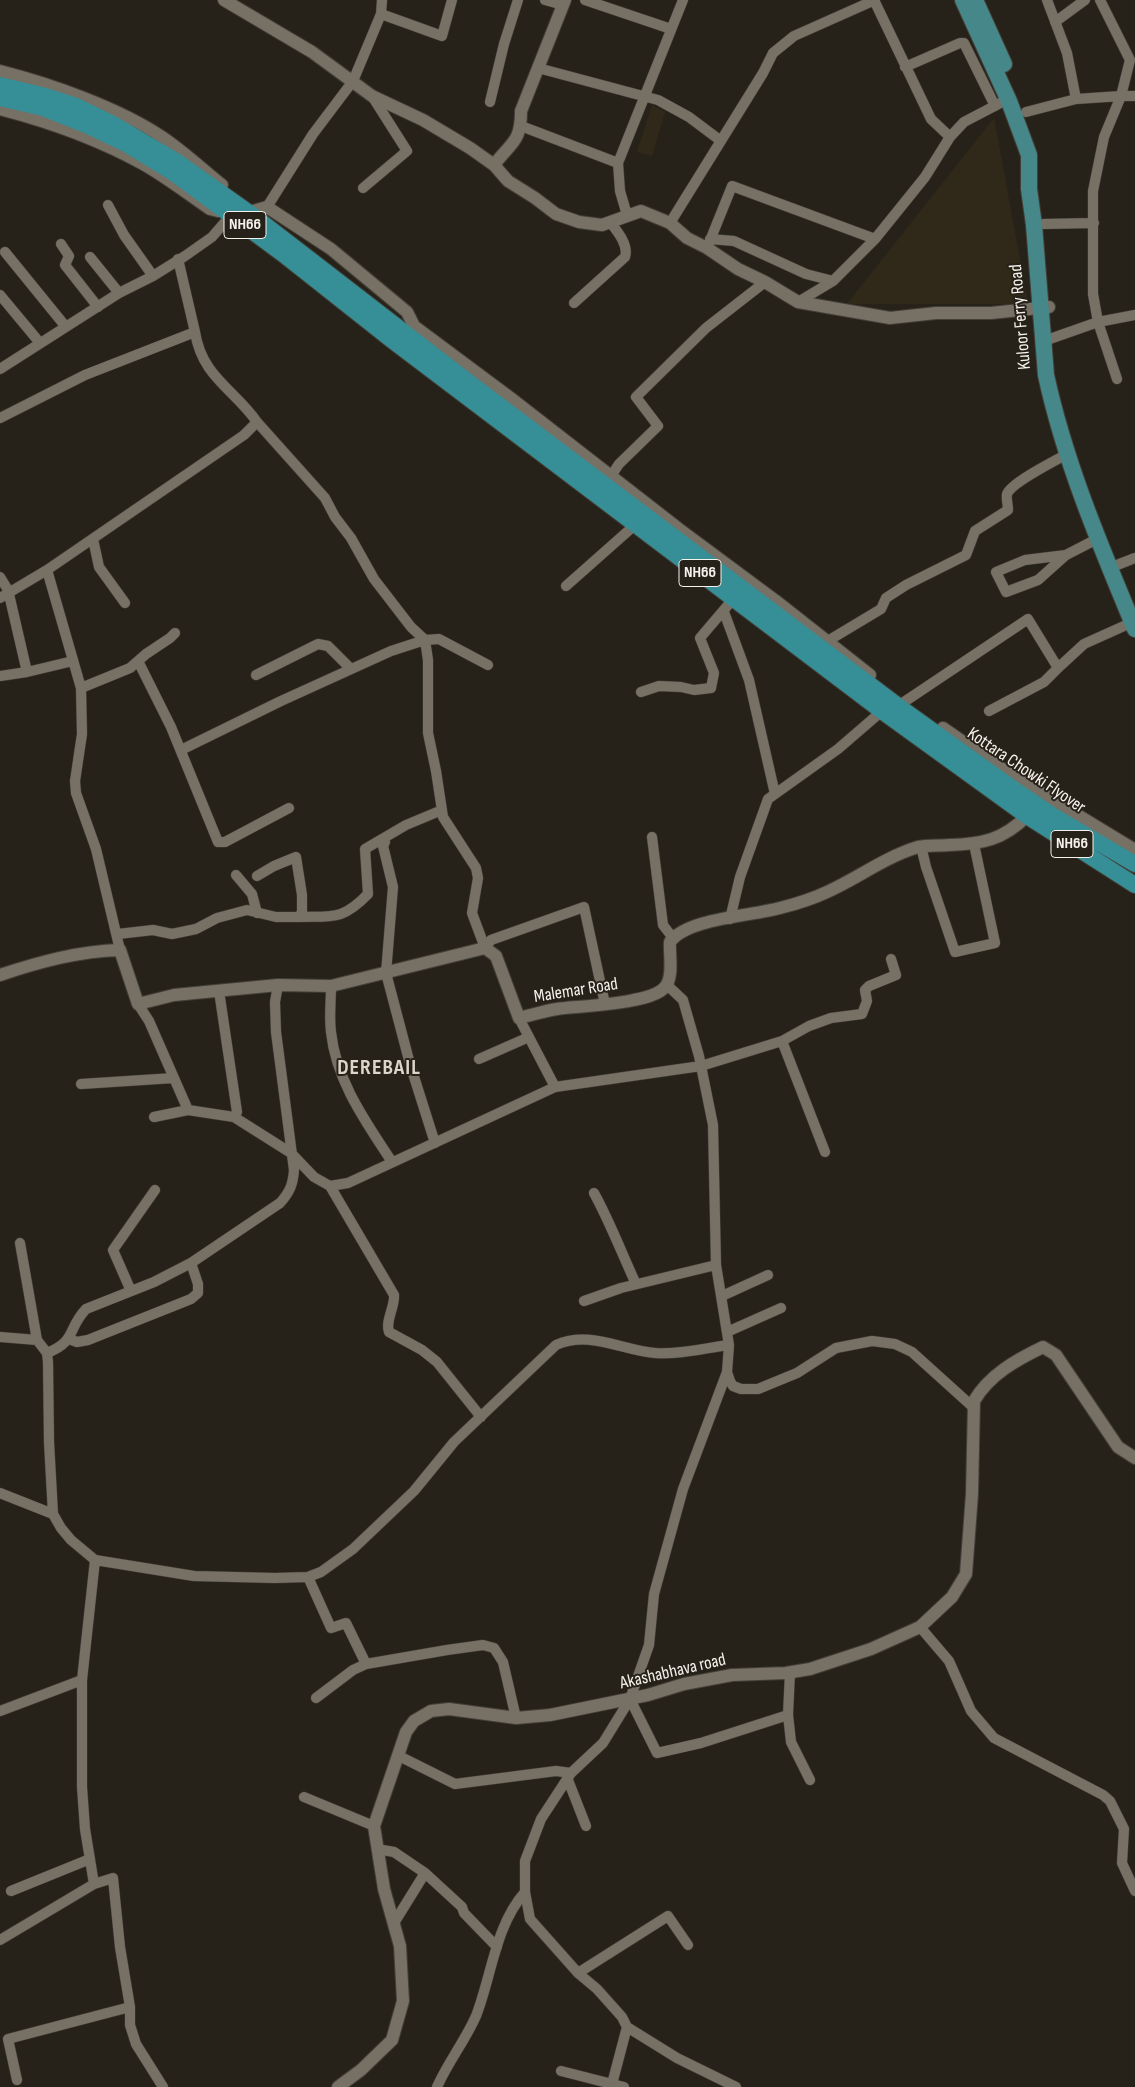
<!DOCTYPE html>
<html>
<head>
<meta charset="utf-8">
<style>
  body { margin:0 }
  canvas { display:block; background:#272219 }
</style>
</head>
<body>
<canvas width="1135" height="2087"></canvas>
<script>
const ctx = document.querySelector('canvas').getContext('2d');
ctx.lineJoin = 'round';
function fillPath(path, color) { ctx.fillStyle = color; ctx.fill(path, 'evenodd'); }
function stroke(path, color, width, dash) { ctx.strokeStyle = color; ctx.lineWidth = width; ctx.lineCap = dash ? 'butt' : 'round'; ctx.setLineDash(dash || []); ctx.stroke(path); }
function drawText(font, color, halo, rows, align = 'center') {
  ctx.font = font + ' "Sofia Sans Condensed",sans-serif'; ctx.lineWidth = 4; ctx.setLineDash([]); ctx.textBaseline = 'middle'; ctx.strokeStyle = halo; ctx.fillStyle = color; for (const [text, x, y, turn = 0] of rows) {
    ctx.save(); ctx.translate(x, y); ctx.rotate((+turn || 0) * Math.PI / 180); ctx.textAlign = isNaN(turn) ? turn : align; if (halo) ctx.strokeText(text, 0, 0); ctx.fillText(text, 0, 0); ctx.restore();
  }
}
fillPath(new Path2D(`
  M 652,105 L 665,112 L 652,156 L 637,152 Z
  M 994,118 L 1028,304 L 847,304 Z`), '#302919');
const minor = new Path2D(`
  M 382,0 L 381,14 L 442,36 L 452,0
  M 545,0 L 563,5
  M 585,0 L 671,29
  M 874,0 L 931,119 L 950,137
  M 1047,0 L 1067,53 L 1076,99
  M 1055,22 L 1085,0
  M 905,67 L 960,43 L 964,43 L 995,106
  M 538,68 L 658,100 L 689,117 L 721,141
  M 490,102 L 504,44 L 518,0
  M 1026,112 L 1076,99 L 1121,96 L 1130,60 L 1100,0
  M 521,126 L 618,163
  M 363,188 L 407,151 L 372,96
  M 108,205 L 124,235 L 153,276
  M 267,207 L 313,134 L 353,81 L 381,14
  M 627,215 L 620,191 L 618,163 L 683,0
  M 670,223 L 763,73 L 773,53 L 794,36 L 875,0
  M 1043,224 L 1094,223
  M 710,239 L 734,241 L 806,274 L 833,281
  M 61,244 L 69,256 L 65,265 L 98,307
  M 707,248 L 732,186 L 875,239
  M 5,252 L 66,327
  M 90,257 L 119,293
  M 0,295 L 40,343
  M 798,302 L 833,281 L 875,239 L 925,177 L 950,137 L 964,122 L 1008,99
  M 574,303 L 625,257 C 629,245 617,231 610,222
  M 1044,341 L 1098,322 L 1135,315
  M 0,369 L 119,293 L 153,276 L 185,256 L 212,237 L 231,215
  M 1117,379 L 1098,322 L 1093,294 L 1093,191 L 1104,137 L 1121,96 L 1135,96
  M 0,418 L 85,375 L 195,332 L 178,259
  M 257,422 L 325,498 L 335,517 L 351,538 L 374,579 L 411,627 L 425,640 L 428,660 L 428,733 L 436,771 L 443,817 L 476,868 L 478,878 L 472,913 L 485,948
  M 611,476 L 619,464 L 658,426 L 636,397 L 706,328 L 765,282
  M 93,539 L 99,567 L 125,603
  M 1066,555 L 1025,560 L 996,572 L 1006,592 L 1038,580 L 1066,555 L 1099,538
  M 1117,565 L 1135,558
  M 47,570 L 81,688 L 82,734 L 75,781 L 76,793 L 96,849 L 120,950
  M 0,577 L 8,590 L 27,672 L 0,676
  M 566,586 L 636,524
  M 0,598 L 47,570 L 244,435 L 257,422 C 234,389 202,377 195,332
  M 724,612 L 749,680 L 775,794
  M 821,645 L 881,609 L 886,598 L 906,585 L 966,555 L 975,531 L 1008,510 C 1008,505 1006,498 1007,494 C 1012,482 1055,461 1067,454
  M 138,661 L 171,727 L 218,842 L 225,842 L 289,808
  M 27,672 L 73,661
  M 256,675 L 318,644 L 328,646 L 351,669
  M 81,688 L 130,668 L 146,654 L 170,638 L 175,633
  M 641,692 L 659,686 L 681,687 L 694,690 L 711,688 L 714,673 L 700,638 L 734,598
  M 898,706 L 1028,619 L 1058,668 L 1084,644 L 1135,621
  M 989,711 L 1044,682 L 1058,668
  M 181,750 L 281,701 L 391,651 L 425,640 L 439,639 L 488,665
  M 652,837 L 663,925 L 673,938
  M 385,842 L 383,846 L 393,887 L 386,973 L 410,1064 L 435,1143
  M 921,846 L 926,867 L 955,952 L 995,943 L 974,844
  M 236,875 L 252,894 L 257,913
  M 298,917 C 332,916 342,921 368,894 L 365,849 L 406,825 L 442,810
  M 730,919 L 740,877 L 768,799 L 838,749 L 882,711
  M 118,934 L 153,930 L 172,934 L 196,929 L 217,918 L 247,910 L 276,917 L 298,917 L 302,913 L 302,895 L 296,857 L 274,866 L 257,876
  M 485,948 L 491,940 L 584,907 L 605,1004
  M 278,985 L 275,1002 L 276,1032 L 294,1170 C 293,1184 290,1192 280,1203 L 191,1263 L 154,1282 L 86,1309 C 67,1329 77,1341 47,1353 L 48,1362 L 49,1442 L 53,1514 L 61,1528 L 71,1540 L 95,1560 L 194,1576 L 275,1578 L 308,1577 L 321,1572 L 353,1549 L 414,1491 L 454,1442 L 556,1345 C 589,1330 621,1350 655,1353 C 679,1355 705,1348 729,1345
  M 667,985 L 683,1000 L 699,1056 L 713,1125 L 716,1265 L 729,1345 L 727,1372 L 730,1381 L 733,1386 L 741,1389 L 758,1389 L 797,1373 L 836,1348 L 872,1341 L 895,1344 L 912,1352 L 974,1408
  M 331,986 C 331,1001 329,1017 331,1032 C 336,1081 366,1122 392,1162
  M 219,991 L 237,1112
  M 138,1004 L 149,1021 L 188,1110
  M 782,1041 L 825,1152
  M 479,1059 L 529,1037
  M 81,1084 L 174,1078
  M 555,1087 L 701,1066 L 782,1041 L 809,1026 L 831,1018 L 862,1014 L 867,1001 L 865,990 L 869,986 L 896,975 L 891,959
  M 154,1117 L 188,1110 L 234,1117 L 291,1153 L 314,1177 L 330,1186 L 348,1183 L 555,1087 L 519,1018
  M 330,1186 L 394,1295 C 395,1307 385,1321 389,1332 L 422,1350 L 437,1362 L 481,1417
  M 594,1193 C 610,1222 622,1254 636,1284
  M 20,1243 L 37,1340
  M 131,1291 L 113,1250 L 155,1190
  M 722,1296 L 768,1275
  M 584,1301 L 621,1288 L 716,1265
  M 727,1332 L 781,1308
  M 0,1337 L 37,1340 L 47,1353
  M 69,1339 L 77,1342 L 88,1340 L 191,1299 L 198,1293 L 198,1284 L 191,1263
  M 727,1372 L 683,1489 L 654,1594 L 649,1645 L 630,1699 L 603,1743 L 571,1773 L 541,1819 L 525,1861 L 525,1892 L 530,1919 L 578,1973 L 597,1989 L 622,2017 L 627,2027 L 677,2058 L 736,2087
  M 0,1493 L 53,1514
  M 308,1577 L 331,1628 L 346,1623 L 366,1664
  M 920,1627 L 949,1661 L 971,1711 L 994,1738 L 1103,1795 L 1110,1801 L 1124,1829 L 1122,1863 L 1135,1891
  M 790,1672 L 788,1715 L 791,1742 L 810,1780
  M 82,1680 L 82,1787 L 85,1829 L 94,1884 L 113,1878 L 120,1947 L 130,2007 L 130,2025 L 136,2044 L 163,2087
  M 316,1698 L 353,1670 L 366,1664 L 447,1650 L 483,1645 L 494,1648 L 503,1662 L 516,1718
  M 630,1699 L 657,1753 L 701,1743 L 788,1715
  M 0,1711 L 82,1680 L 95,1560
  M 399,1756 L 455,1784 L 556,1771 L 571,1773
  M 568,1780 L 586,1826
  M 304,1797 L 374,1826
  M 377,1849 L 394,1852 L 425,1873 L 462,1907 L 464,1913 L 497,1947
  M 11,1891 L 90,1859
  M 394,1923 L 425,1873
  M 0,1940 L 94,1884
  M 578,1973 L 668,1916 L 688,1945
  M 561,2071 L 624,2087
  M 17,2080 L 8,2039 L 130,2007
  M 612,2084 L 627,2027
  M 437,2087 C 448,2062 465,2041 476,2016 C 492,1975 495,1926 525,1892`);
const tertiary = new Path2D(`
  M 224,0 L 312,52 L 372,96 L 423,120 L 470,148 L 494,165 L 508,181 L 535,198 L 556,214 L 579,222 L 602,225 L 641,211 L 670,223 L 687,238 L 707,248 L 738,269 L 765,282 L 798,302 L 890,318 L 936,313 L 991,313 L 1049,307
  M 0,71 C 51,84 119,108 162,137 C 183,151 202,169 222,185
  M 0,109 C 50,122 98,139 143,164 C 166,177 188,194 210,209 L 218,211
  M 494,165 C 511,142 521,143 521,111 L 565,0
  M 253,211 L 267,207 L 331,249 L 407,312 L 414,326 L 512,399 L 679,529 L 776,601 L 870,675
  M 943,728 L 1005,771 L 1135,850
  M 0,975 C 39,962 79,951 120,950 L 138,1004 L 174,995 L 278,985 L 331,986 L 485,948 L 496,956 L 519,1018 C 532,1015 544,1011 557,1009 C 579,1006 652,1004 665,987 C 674,977 669,954 670,942 C 687,918 752,916 780,908 C 796,904 812,899 827,892 C 858,878 885,857 918,847 C 928,845 939,846 949,845 C 982,844 1003,840 1027,816
  M 338,2087 L 361,2070 L 392,2040 L 403,2001 L 400,1946 L 384,1889 L 374,1826 L 406,1732 L 414,1721 L 431,1711 L 449,1709 L 516,1718 L 550,1715 L 648,1695 L 684,1684 L 732,1675 L 786,1673 L 810,1669 L 871,1649 L 920,1627 L 952,1597 L 966,1574 L 972,1494 L 974,1401 C 989,1375 1016,1360 1043,1347 L 1056,1355 L 1118,1447 L 1135,1458`);
const primary = new Path2D(`
  M 963,0 L 1009,101 L 1029,155 L 1029,189 L 1034,225 L 1046,375 C 1065,463 1101,547 1135,629
  M 975,0 L 1004,64`);
const trunk = new Path2D(`
  M 0,85 L 46,96 L 74,105 L 113,124 L 179,163 L 255,217 L 470,383 L 898,706 L 1008,785 L 1055,817 L 1135,864
  M 0,98 L 43,108 L 86,125 L 126,144 L 175,174 L 283,254 L 393,341 L 882,711 L 1027,816 L 1135,885`);
stroke(minor, '#423f37', 11);
stroke(tertiary, '#423f37', 14);
stroke(primary, '#423f37', 18);
stroke(trunk, '#423f37', 18);
stroke(minor, '#767065', 10);
stroke(tertiary, '#767065', 12);
stroke(primary, '#46878a', 16);
stroke(trunk, '#368f96', 16);
for (const [x, y, w] of [
  [245,225,42],
  [700,573,42],
  [1072,844,42]
]) { const box = new Path2D(); box.roundRect(x - w / 2, y - 13.5, w, 27, 4); ctx.fillStyle = '#272219'; ctx.fill(box); stroke(box, '#f5f2ec', 1); }
drawText('bold 16px', '#f5f2ec', null, [
  ["NH66",245,225],
  ["NH66",700,573],
  ["NH66",1072,844]
]);
drawText('18px', '#f5f2ec', '#272219', [
  ["Kuloor Ferry Road",1021,317,-95],
  ["Kottara Chowki Flyover",1026,771,34],
  ["Malemar Road",576,991,-9],
  ["Akashabhava road",673,1672,-13]
]);
ctx.letterSpacing = '1px';
drawText('bold 22px', '#dcd6ca', '#272219', [
  ["DEREBAIL",379,1068]
]);
ctx.letterSpacing = '0px';
</script>
</body>
</html>
